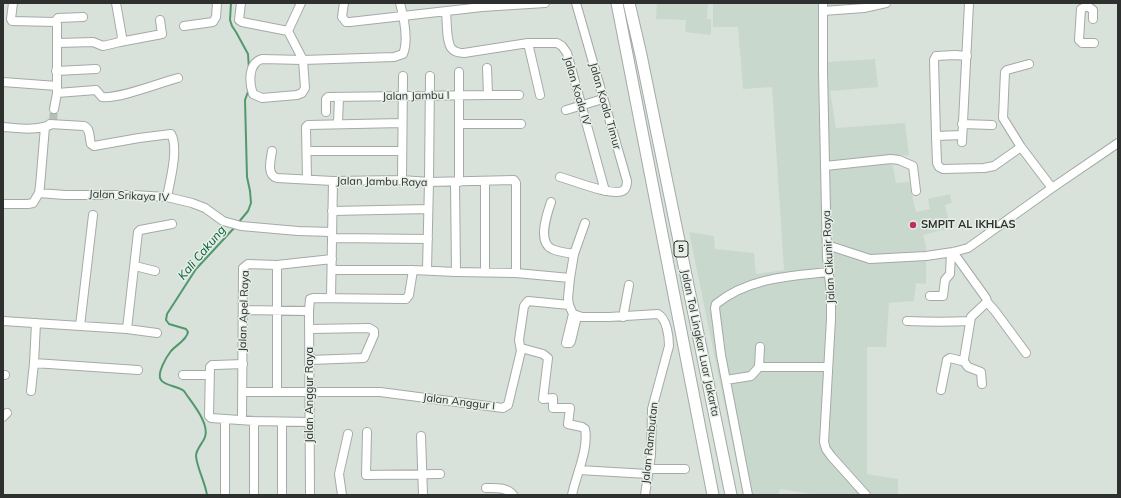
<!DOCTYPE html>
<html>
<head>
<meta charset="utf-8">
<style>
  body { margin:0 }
  #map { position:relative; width:1121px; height:498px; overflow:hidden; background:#d9e1db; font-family:Mulish,sans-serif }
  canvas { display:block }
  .frame { position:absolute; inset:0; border:4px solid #2d302e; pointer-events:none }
</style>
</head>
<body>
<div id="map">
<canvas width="1121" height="498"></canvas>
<div class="frame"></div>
</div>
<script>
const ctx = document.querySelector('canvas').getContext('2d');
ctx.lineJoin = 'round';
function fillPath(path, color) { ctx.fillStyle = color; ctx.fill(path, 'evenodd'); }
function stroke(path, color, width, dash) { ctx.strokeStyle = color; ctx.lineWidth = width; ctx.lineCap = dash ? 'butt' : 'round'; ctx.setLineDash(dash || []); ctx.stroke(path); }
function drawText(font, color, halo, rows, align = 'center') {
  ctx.font = font + ' Mulish,sans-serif'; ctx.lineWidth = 3; ctx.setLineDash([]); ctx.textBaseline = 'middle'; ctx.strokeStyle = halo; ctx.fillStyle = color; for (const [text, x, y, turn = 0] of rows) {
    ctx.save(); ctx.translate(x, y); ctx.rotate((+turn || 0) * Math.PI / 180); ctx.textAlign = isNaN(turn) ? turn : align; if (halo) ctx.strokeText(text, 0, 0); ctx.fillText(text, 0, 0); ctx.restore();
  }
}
fillPath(new Path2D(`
  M 657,3 L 708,3 L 707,19 L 711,19 L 711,35 L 685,32 L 686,20 L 656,19 Z
  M 713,3 L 843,3 L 843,11 L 826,12 L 828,62 L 875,59 L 878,87 L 830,91 L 836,128 L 905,123 L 909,155 L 891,157 L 896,183 L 909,182 L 916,212 L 930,209 L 928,199 L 950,194 L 952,203 L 945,205 L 950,228 L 923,235 L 926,246 L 926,284 L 916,283 L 914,301 L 889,303 L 886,347 L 867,347 L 867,474 L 898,479 L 898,495 L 818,495 L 780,489 L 778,495 L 743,495 L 689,232 L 714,236 L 715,249 L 754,253 L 756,274 L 784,270 L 772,87 L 743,89 L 738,27 L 713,27 Z`), '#c9d8cd');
stroke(new Path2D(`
  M 231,3 L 230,20 L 232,26 L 236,32 L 248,54 L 249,69
  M 238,223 L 248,211 L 251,203 L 250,191 L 247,177 L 245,100 L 249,89
  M 207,495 C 205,482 197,468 196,456 C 196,449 203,443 205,437 C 210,423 191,402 184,391 C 178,386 165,386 161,380 C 156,374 167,356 171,351 C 177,344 186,341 188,332 L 186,329 L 169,324 L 166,320 L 167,314 L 196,269 L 235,227`), '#52986d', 2);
stroke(new Path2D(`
  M 53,121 L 54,109`), '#b7beb8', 8, [8, 4]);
const minor = new Path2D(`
  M 13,3 L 11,19 L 12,21 L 55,22 L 57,24 L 57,93 L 54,109
  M 241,3 L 239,20 L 242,22 L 288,31 L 303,60 L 305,88 L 302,93 L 297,95 L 262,98 L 253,94 C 249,83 248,63 262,59 L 303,60 L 394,57 L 403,54 C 409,40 404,18 400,3
  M 344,3 L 342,17 L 346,22 L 350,22 L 482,7 L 545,3
  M 823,3 L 823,71 L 827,257 L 831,293 L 831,319 L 824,442 L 826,449 L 831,456 L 866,495
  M 1087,3 L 1087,6 L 1081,9 L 1079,40 L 1082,43 L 1094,43
  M 1087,6 L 1093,10 L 1093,19
  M 446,11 C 447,20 446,43 452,49 C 455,52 459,53 464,53 L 528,43 L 557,43 L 562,46 L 567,53 L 605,191
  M 823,11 L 864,8 L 886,3
  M 55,22 L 58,18 L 83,17
  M 184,26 L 213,22 L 216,17 L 217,3
  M 288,31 L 301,3
  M 120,42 L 162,34 L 160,20
  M 58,43 L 93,42 L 103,46 L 120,42 L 122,37 L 116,3
  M 528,43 L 540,95
  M 1029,64 L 1007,70 L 1005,72 L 1003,118 L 1021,147 L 1052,188
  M 487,68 L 488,95
  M 56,71 L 96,69
  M 3,82 L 57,86
  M 57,93 L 96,90 L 102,97 C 119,99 159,83 178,78
  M 566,110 L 603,99
  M 326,112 L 326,99 L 328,97 L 488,95 L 519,95
  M 338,123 L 339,97
  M 50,124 L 84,126 C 91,129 89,138 91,144 L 94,146 L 139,138 L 171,134 C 179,148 170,181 167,197
  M 460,124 L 521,124
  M 962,124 L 992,125
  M 3,127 C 18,128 35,131 50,125
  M 962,135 L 936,136 L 934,60 L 936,56 L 955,55 L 967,56
  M 936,136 L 937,163 L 939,167 L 943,169 L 984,168 L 994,166 L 1021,147
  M 962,142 L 969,3
  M 272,151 C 271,159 266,175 277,178 L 333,181 L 402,180 L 429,182 L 514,180 L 516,183 L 516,273
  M 308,151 L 402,151
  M 825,166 L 891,159 L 899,160 L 913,166 L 916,191
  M 560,177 C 572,180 615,198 624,190 C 627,187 627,184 627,181 L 576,3
  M 307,179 L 306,127 L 308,125 L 402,123
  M 402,180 L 403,76
  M 455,182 L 456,272
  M 459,182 L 459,72
  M 39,193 L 65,195 L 133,195 L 167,197 L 192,203 L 205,208 L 223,221 L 241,226 L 298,231 L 332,232
  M 551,202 C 547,214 537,242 552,249 C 559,252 567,253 574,254
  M 3,204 L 28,204 L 33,203 L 39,193 L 40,186 L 45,127
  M 332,211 L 428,209
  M 585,223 L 574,254 L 570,278 L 568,298 L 569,305 L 573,314 L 582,317 L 609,317 L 658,314 C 667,319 669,337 669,346 L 652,409 L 651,455 L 645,495
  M 333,238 L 428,239
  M 827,245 L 870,259 L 926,256 L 953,252 L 968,248 L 1052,188 L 1118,143
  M 953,252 L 986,298 L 987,302 L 995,311 L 1026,353
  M 135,266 L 155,271
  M 332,270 L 413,270 L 456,272 L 516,273 L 570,278
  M 427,270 L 429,182 L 430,76
  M 485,272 L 485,181
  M 930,296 L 943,296 L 945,280 L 950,274 L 951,253
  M 331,298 L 333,181
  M 243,310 L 309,311
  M 573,314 L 566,343 L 570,343 L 571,341 L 577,316
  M 623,317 L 629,285
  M 3,321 L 127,329 L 157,333
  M 907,321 C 928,322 949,322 970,321
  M 36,323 L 34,363 L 138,370
  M 80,326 L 93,215
  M 127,329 L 138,232 L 140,230 L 172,224
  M 521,348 L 543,354 L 548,358 L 543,399 L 553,398 L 553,408 L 570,408 L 568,424 L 582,427 L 585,429 C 589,449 576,475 572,495
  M 310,360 L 364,358 L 374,335 L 374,331 L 369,328 L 310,329
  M 963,360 L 968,367 L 981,372 L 982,384
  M 243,364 L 216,365 L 212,365 L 210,367 L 209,416 L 211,418 L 254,421 L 310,422
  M 759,367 L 828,367
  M 3,375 L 5,375
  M 183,375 L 209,375
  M 726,380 L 751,376 L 759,367 L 760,347
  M 941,390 L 947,360 L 950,358 L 962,361 L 964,359 L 971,317 L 987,302
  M 31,391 L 34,363
  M 243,392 L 380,392 L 503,408 L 508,405 L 521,351 L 519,340 L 524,306 L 528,301 L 569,305
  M 277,392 L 277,265
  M 3,417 L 7,413
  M 225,419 L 225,495
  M 242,420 L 243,268 L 248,264 L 277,265 L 332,259
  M 254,421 L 254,495
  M 367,432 L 366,475 L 440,474
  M 421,436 L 423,495
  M 649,469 L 685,469
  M 579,470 L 648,474
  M 486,488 C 496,488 507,487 513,495
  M 282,495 L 282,422
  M 310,495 L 309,311 L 310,299 L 313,298 L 406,299 L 409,295 L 413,270
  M 342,495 L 339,474 L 348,434
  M 748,495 L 721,355 L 715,308 L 716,304 C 748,278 789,276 828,272`);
const highway = new Path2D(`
  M 617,3 L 713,495
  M 629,3 L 641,55 L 731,495`);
stroke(minor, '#a4aba6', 10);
stroke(highway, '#a4aba6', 13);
stroke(minor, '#fff', 8);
stroke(highway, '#fff', 11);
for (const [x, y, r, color] of [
  [913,225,4,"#bd2f5f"]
]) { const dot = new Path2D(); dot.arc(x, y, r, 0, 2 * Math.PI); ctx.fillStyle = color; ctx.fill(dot); stroke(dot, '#e6eee8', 1.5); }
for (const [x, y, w] of [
  [681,249,14]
]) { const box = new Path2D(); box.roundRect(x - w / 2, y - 8, w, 16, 3); ctx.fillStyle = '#e6eee8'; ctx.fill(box); stroke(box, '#2d302e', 1); }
drawText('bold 10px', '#2d302e', null, [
  ["5",681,249]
]);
drawText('11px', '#2d302e', '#e6eee8', [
  ["Jalan Koala IV",577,91,74],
  ["Jalan Jambu I",416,96,-1],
  ["Jalan Koala Timur",605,106,74],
  ["Jalan Jambu Raya",382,182,1],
  ["Jalan Srikaya IV",129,196,3],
  ["Jalan Cikunir Raya",829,257,-93],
  ["Jalan Apel Raya",244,311,-88],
  ["Jalan Tol Lingkar Luar Jakarta",700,343,78],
  ["Jalan Anggur Raya",310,395,-90],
  ["Jalan Anggur I",459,402,7],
  ["Jalan Rambutan",650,443,-84]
]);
drawText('bold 11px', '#2d302e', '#e6eee8', [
  ["SMPIT AL IKHLAS",921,225]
], 'left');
drawText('italic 12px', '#015b33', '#e6eee8', [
  ["Kali Cakung",202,253,-50]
]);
</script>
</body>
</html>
